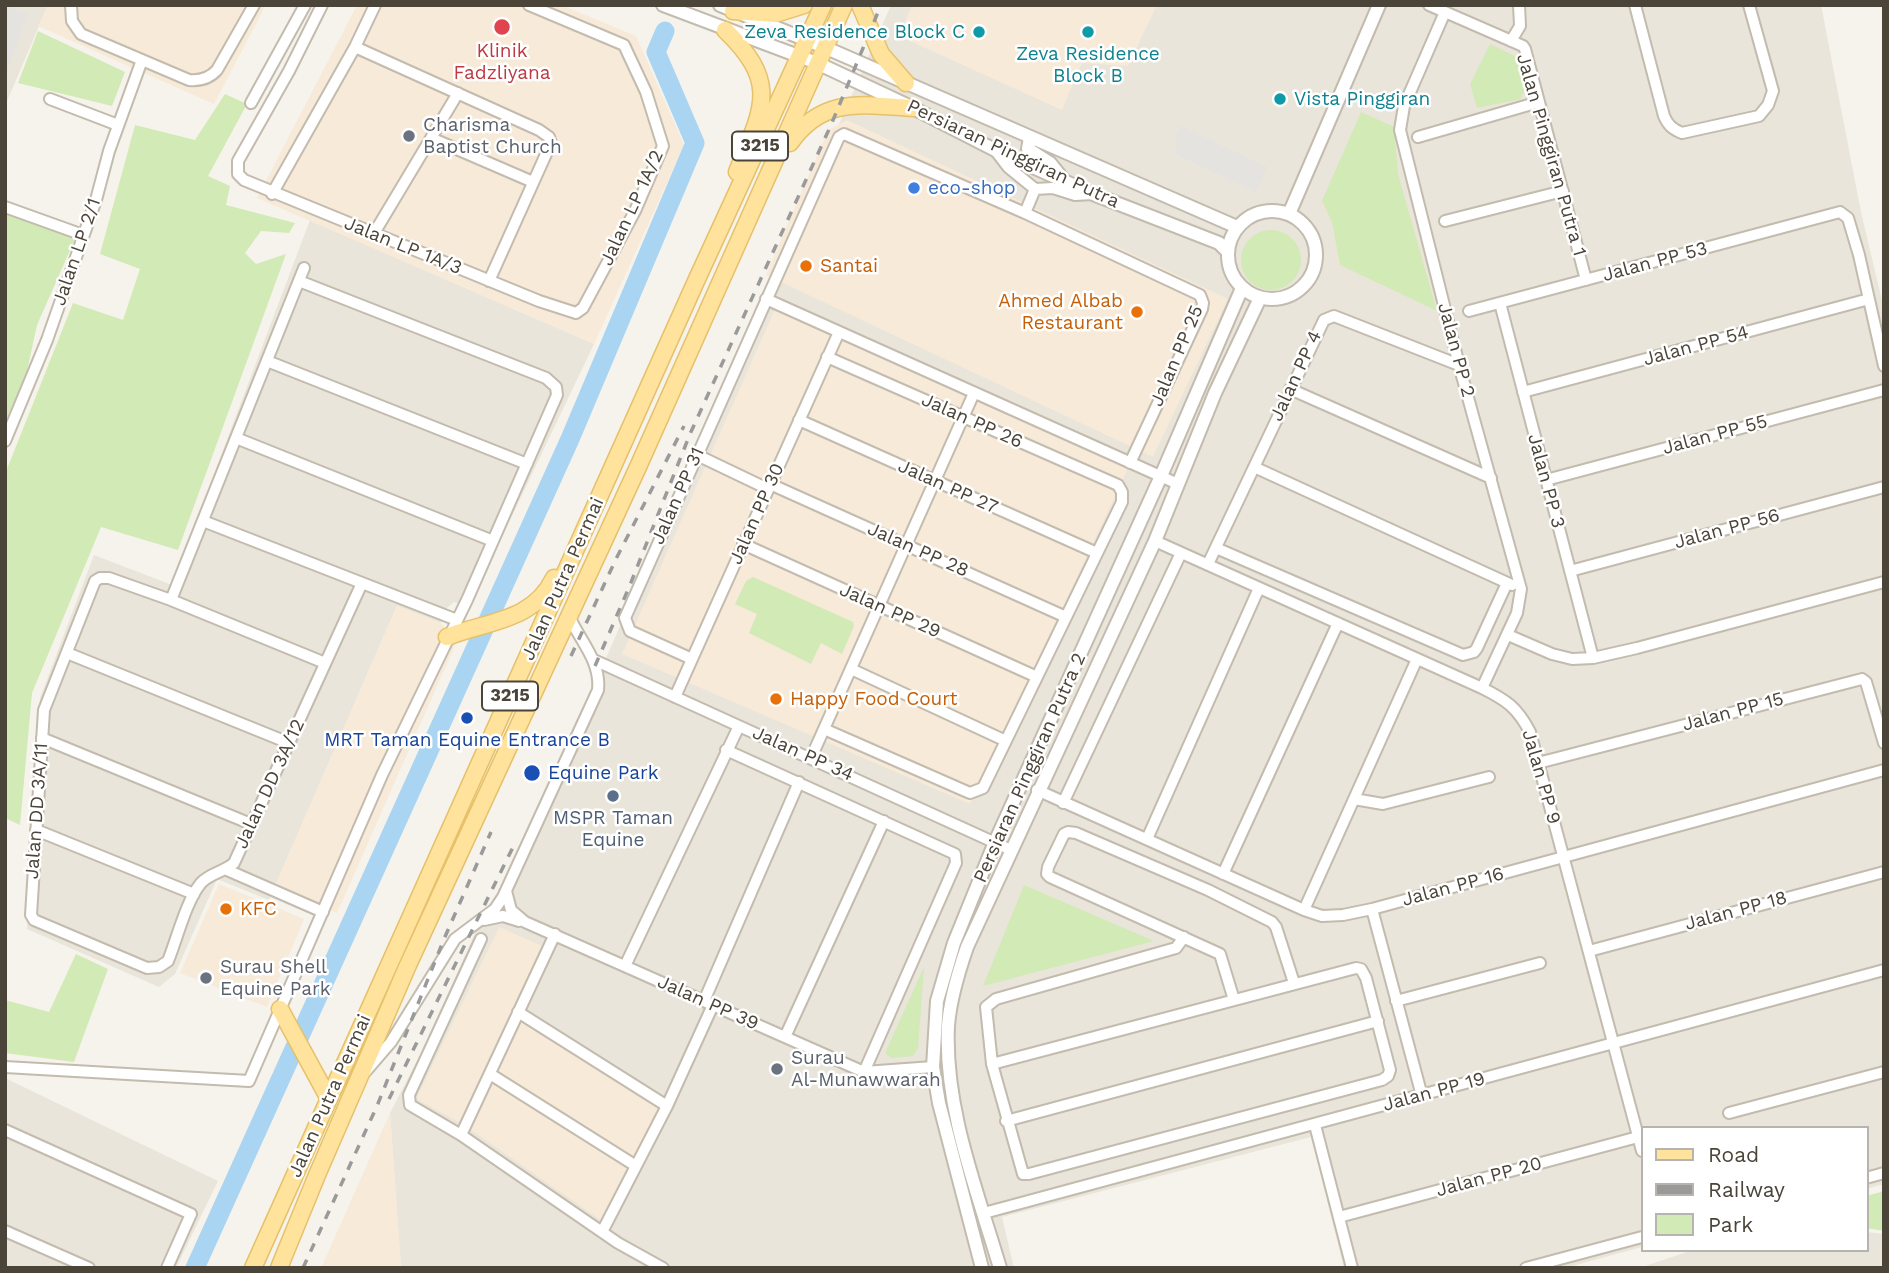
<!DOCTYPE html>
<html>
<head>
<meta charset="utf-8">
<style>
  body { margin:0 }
  #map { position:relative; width:1889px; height:1273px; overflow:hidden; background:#f6f3ec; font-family:"Work Sans",sans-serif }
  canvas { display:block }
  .frame { position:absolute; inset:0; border:7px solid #4b4439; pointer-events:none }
  .legend { position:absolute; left:1641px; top:1126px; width:228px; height:126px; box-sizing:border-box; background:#fff; border:2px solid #b7b4b0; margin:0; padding:9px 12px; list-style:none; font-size:21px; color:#4b4439 }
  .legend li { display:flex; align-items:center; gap:14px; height:35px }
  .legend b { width:35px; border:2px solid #b7b4b0 }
</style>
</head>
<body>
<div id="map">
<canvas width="1889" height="1273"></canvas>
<div class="frame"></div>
<ul class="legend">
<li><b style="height:9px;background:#ffe39c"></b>Road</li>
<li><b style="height:9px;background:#9a9a9a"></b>Railway</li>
<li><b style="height:19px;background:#d2eab5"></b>Park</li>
</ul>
</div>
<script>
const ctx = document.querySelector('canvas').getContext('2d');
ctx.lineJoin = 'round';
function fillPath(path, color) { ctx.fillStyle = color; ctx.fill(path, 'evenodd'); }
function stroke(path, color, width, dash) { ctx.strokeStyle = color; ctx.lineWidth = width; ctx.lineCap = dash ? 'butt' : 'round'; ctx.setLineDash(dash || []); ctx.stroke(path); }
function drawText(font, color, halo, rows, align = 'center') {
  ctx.font = font + ' "Work Sans",sans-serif'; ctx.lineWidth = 5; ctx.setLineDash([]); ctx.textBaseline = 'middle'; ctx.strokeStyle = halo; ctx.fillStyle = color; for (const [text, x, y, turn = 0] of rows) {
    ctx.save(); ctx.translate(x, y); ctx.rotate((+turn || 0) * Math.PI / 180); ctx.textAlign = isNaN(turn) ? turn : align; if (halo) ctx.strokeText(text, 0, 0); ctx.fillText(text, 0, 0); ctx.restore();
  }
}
fillPath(new Path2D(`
  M 5,5 L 48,5 L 5,106 Z
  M 891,5 L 1821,5 L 1861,212 L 1884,309 L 1884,1184 L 1866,1189 L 1866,1128 L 1642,1128 L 1642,1247 L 1565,1268 L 1344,1268 L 1311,1137 L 1002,1217 L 1014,1268 L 401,1268 L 390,1113 L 422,1051 L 475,933 L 500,901 Z
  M 310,220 L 594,344 L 468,608 L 454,602 L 447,608 L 441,623 L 397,606 L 269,900 L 217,879 L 175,974 L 159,987 L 27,929 L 40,698 L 94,555 L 172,585 Z
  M 5,1078 L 218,1181 L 176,1268 L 5,1268 Z
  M 1866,1232 L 1884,1234 L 1884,1268 L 1639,1268 L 1693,1250 L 1866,1250 Z`), '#eae5da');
fillPath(new Path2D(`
  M 48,5 L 266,5 L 214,104 L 38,26 Z
  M 357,5 L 561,5 L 636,36 L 684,145 L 594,344 L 257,198 Z
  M 912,5 L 1157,5 L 1128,66 L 1082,63 L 1062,110 L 899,36 Z
  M 847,120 L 1228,299 L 1153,457 L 766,275 L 828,130 Z
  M 775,309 L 1128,469 L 970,804 L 622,654 Z
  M 397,606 L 441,623 L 457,641 L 337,913 L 274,888 Z
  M 219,884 L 304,919 L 267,1007 L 180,973 Z
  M 499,927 L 544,947 L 511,1016 L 659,1108 L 602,1221 L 461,1123 L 416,1099 Z
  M 390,1113 L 401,1268 L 321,1268 Z`), '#f7ead8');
fillPath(new Path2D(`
  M 38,31 L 125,72 L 112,106 L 18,83 Z
  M 1490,44 L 1517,57 L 1525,88 L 1521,99 L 1477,108 L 1470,84 Z
  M 225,94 L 247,104 L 208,176 L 230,186 L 226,205 L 295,223 L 289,233 L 261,231 L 245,253 L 256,264 L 286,254 L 178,550 L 101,527 L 32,693 L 20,825 L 5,818 L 5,474 L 73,303 L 123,320 L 140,269 L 100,254 L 135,125 L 195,140 Z
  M 1361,112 L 1394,127 L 1398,174 L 1437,311 L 1340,265 L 1332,222 L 1322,201 Z
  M 5,209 L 75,239 L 37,325 L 26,376 L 6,419 Z
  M1241 260a30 30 0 1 1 60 0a30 30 0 1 1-60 0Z
  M 753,577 L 853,622 L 854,626 L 842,654 L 821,643 L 811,664 L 749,633 L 757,614 L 735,604 L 746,581 Z
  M 1024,885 L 1154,941 L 983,986 Z
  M 76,954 L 108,969 L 74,1062 L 5,1053 L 5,1000 L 49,1012 Z
  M 924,967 L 918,1048 L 913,1056 L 891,1058 L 885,1053 Z
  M 1884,1191 L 1884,1231 L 1866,1228 L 1866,1196 Z`), '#d2eab5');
fillPath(new Path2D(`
  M 5,5 L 28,14 L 5,76 Z
  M 1181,126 L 1267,167 L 1256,192 L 1174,154 L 1177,147 L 1176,134 Z`), '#e5e3e0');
stroke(new Path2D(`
  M 195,1268 L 570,439 L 695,143 L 656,52 L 665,31`), '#a9d4f2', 19);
const minor = new Path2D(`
  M 71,5 L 72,21 L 81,34 L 189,80 C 200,81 209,79 217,70 L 254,5
  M 322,5 L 289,71 L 238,161 L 238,174 L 244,180 L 539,301 L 576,313 L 583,308 L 635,211 L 663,146 L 646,92 L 624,45 L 529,5
  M 1429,5 L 1523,46 L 1525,49 L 1586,280
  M 1635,5 L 1664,116 C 1668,125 1672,129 1682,133 L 1759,116 L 1768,105 L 1773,91 L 1749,5
  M 1445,12 L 1404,106 L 1400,130 L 1459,365 L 1521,589 L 1517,613 L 1482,688
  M 1511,41 L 1520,26 L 1519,5
  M 355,47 L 539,130 L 549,137 L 551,143 L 489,281
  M 50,99 L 118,125
  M 251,103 L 305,5
  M 1418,137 L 1539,102
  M 431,138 L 533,182
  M 995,150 L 1008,167 L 1035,189
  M 1035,189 L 1053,188 L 1075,195 L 1093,194
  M 272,194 L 355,47 L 375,5
  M 5,207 L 83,235
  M 1025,213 L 1035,189
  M 1445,221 L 1563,191
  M 373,235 L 458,93
  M 766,299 L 1178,484
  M 1500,303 L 1593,658
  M 1469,311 L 1840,212 L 1848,218 L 1859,255 L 1884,366
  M 267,361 L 527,464
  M 1290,389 L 1491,478
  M 1523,392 L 1869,299
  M 799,420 L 1097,553
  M 236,438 L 493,541
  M 5,441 L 47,340 L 96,200 L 109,151 L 142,60
  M 697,455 L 768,489
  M 1254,467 L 1512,585
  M 1546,480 L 1884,390
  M 770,484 L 1066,617
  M 203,521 L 457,620
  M 1155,541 L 1482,688 C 1506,700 1517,707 1530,732 L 1642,1151
  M 743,544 L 1037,677
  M 1216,548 L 1463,655 L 1474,652 L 1477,648 L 1507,583
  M 1208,564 L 1324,320 L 1334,316 L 1459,365
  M 1570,571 L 1884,487
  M 171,600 L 304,268
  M 1508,635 L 1552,654 L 1572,659 L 1593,658 L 1637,648 L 1884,582
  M 67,653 L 289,743
  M 692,659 L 630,631 L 625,618 L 839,137 L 844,134 L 1025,213 L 1200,295 L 1203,303 L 1202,309 L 1130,463
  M 594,660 L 1011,850
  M 325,663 L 171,600 L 109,578 L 100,578 L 95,581 L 44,710 L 31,915 L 34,920 L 147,968 L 159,967 L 168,961 C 177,939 186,901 201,883 C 210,873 224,872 234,863 L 362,583
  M 851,669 L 1006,741
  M 675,697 L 839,332
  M 824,729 L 963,790 L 970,793 L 983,788 L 1122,502 L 1122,492 L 1118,485 L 827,357
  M 42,738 L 251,824
  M 726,750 L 955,854 L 956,863 L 864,1072
  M 811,758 L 974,393
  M 1538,763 L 1862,679 L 1866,682 L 1884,743
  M 1037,790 L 1304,910 L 1322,916 L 1343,915 L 1372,909 L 1884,770
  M 1354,799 L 1383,804 L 1489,777
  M 1063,803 L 1181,553
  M 36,830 L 194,894
  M 1147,839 L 1259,588
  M 227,870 L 323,912
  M 1223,874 L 1338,623
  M 506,891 L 511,910 L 525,922 L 864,1072 L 933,1067
  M 1372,909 L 1422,1096
  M 1304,910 L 1417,659
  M 484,920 L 503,916 L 519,921
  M 481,939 L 409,1095 L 410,1105 L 461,1135 L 618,1243 L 663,1268
  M 1589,951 L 1884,872
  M 625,966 L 739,726
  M 1234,1000 L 1220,954 L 1050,877 L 1047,874 L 1048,867 L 1064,834 L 1068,832 L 1076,833 L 1208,890 L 1272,922 L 1276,927 L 1294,983
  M 704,1001 L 799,782
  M 1396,1001 L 1540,963
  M 518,1012 L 667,1106
  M 785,1037 L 884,821
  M 992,1064 L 1356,968 L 1361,969 L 1366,978 L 1390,1070 L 1388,1076 L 1382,1080 L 1029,1174 L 1023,1174 L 992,1064 L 986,1007 L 996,999 L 1176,948 L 1184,937
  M 5,1067 L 249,1081 L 382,775 L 467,600 L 557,395 L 556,387 L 546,378 L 299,281
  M 366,1071 L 391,1042 L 455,939 L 495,909 L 503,897 L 598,690 C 601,661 580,641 569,616
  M 490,1074 L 636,1166
  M 1729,1113 L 1884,1072
  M 1006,1121 L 1378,1021
  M 1315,1125 L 1352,1268
  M 5,1130 L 191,1214 L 167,1268
  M 461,1135 L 555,934
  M 1866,1178 L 1884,1173
  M 984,1213 L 1884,970
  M 1339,1217 L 1638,1137
  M 5,1231 L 89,1268
  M 602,1232 L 667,1106 L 713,1005
  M 1526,1268 L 1642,1237`);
const tertiary = new Path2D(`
  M 663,5 L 817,63 L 913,108 L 995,150 L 1093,194 L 1219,243 L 1227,251
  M 720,5 L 824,47 L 1237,227
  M 1030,137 L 1028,149 L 1050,163 L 1062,178
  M1228 255a44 44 0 1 1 88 0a44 44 0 1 1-88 0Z
  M 1289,214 L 1379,5
  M 982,1268 L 939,1103 L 933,1067 L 937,1001 L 954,943 L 995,842 L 1161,476 L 1242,288
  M 1000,1268 C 977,1190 944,1108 948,1026 C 950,999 958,973 967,947 L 1155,541 L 1215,393 L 1260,298`);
const primary = new Path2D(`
  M 860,5 L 881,54 L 906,83
  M 733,11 L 775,14 L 804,5
  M 725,30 C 781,84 762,109 737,172
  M 790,143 C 823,96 862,105 913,108
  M 447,637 C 486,621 533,622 554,578
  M 280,1009 L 329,1099
  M 253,1268 L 697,279 L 823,5
  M 279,1268 L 317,1175 L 408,965 L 638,467 L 844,5`);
stroke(minor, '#c2bbae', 14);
stroke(tertiary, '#c2bbae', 16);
stroke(primary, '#e6c16a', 19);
stroke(minor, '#fff', 10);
stroke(tertiary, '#fff', 12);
stroke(primary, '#ffe39c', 16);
stroke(new Path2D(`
  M 571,656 L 616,559 L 684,426
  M 595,666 L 630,585 L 690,434 L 831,125 L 881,5
  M 389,1099 L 515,843
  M 303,1268 L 377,1106 L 444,939 L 491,832`), '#9a9a9a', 3.5, [9, 9]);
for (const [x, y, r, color] of [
  [502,27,9,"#e0444e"],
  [979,32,7,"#0f9aa8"],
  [1088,32,7,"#0f9aa8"],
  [1280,99,7,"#0f9aa8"],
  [409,136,7,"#6b7280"],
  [914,188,7,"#3f7fe0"],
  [806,266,7,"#e8710a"],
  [1137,312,7,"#e8710a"],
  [776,699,7,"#e8710a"],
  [467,718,7,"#1a4fb4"],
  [532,773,9,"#1a4fb4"],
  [613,796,7,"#5c6f8a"],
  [226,909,7,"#e8710a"],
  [206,978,7,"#6b7280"],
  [777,1069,7,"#6b7280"]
]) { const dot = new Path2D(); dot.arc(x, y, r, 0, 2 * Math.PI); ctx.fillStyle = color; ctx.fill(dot); stroke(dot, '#fff', 2.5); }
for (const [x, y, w] of [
  [760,146,56],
  [510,696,56]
]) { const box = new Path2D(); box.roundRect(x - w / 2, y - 14.5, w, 29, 5); ctx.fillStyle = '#fff'; ctx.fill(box); stroke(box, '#4b4439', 2); }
drawText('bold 18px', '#4b4439', null, [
  ["3215",760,146],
  ["3215",510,696]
]);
drawText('19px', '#0d838f', '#fff', [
  ["Zeva Residence Block C",965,32],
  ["Zeva Residence",1088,54,"center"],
  ["Block B",1088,76,"center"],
  ["Vista Pinggiran",1294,99,"left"]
], 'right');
drawText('19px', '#be3a42', '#fff', [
  ["Klinik",502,51],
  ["Fadzliyana",502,73]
]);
drawText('19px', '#5b616d', '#fff', [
  ["Charisma",423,125],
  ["Baptist Church",423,147],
  ["Surau Shell",220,967],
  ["Equine Park",220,989],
  ["Surau",791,1058],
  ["Al-Munawwarah",791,1080]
], 'left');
drawText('19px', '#4b4439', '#fff', [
  ["Persiaran Pinggiran Putra",1013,154,25],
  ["Jalan Pinggiran Putra 1",1551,155,74],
  ["Jalan LP 1A/2",632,208,-65],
  ["Jalan LP 1A/3",403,246,22],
  ["Jalan LP 2/1",77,252,-71],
  ["Jalan PP 53",1655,262,-15],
  ["Jalan PP 54",1696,346,-15],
  ["Jalan PP 2",1456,350,75],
  ["Jalan PP 25",1177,356,-67],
  ["Jalan PP 4",1296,376,-65],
  ["Jalan PP 26",972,421,24],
  ["Jalan PP 55",1715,435,-15],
  ["Jalan PP 3",1546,481,75],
  ["Jalan PP 27",948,487,24],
  ["Jalan PP 31",678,496,-66],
  ["Jalan PP 30",757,514,-66],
  ["Jalan PP 56",1727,529,-15],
  ["Jalan PP 28",918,550,24],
  ["Jalan Putra Permai",563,579,-66],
  ["Jalan PP 29",890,611,24],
  ["Jalan PP 15",1733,712,-15],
  ["Jalan PP 34",803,754,24],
  ["Persiaran Pinggiran Putra 2",1030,768,-66],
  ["Jalan PP 9",1541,777,74],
  ["Jalan DD 3A/12",270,784,-65],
  ["Jalan DD 3A/11",37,811,-86],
  ["Jalan PP 16",1453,887,-15],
  ["Jalan PP 18",1736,911,-15],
  ["Jalan PP 39",708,1003,24],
  ["Jalan PP 19",1434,1092,-15],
  ["Jalan Putra Permai",330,1096,-66],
  ["Jalan PP 20",1489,1177,-15]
]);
drawText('19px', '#366cbe', '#fff', [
  ["eco-shop",928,188]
], 'left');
drawText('19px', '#c56008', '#fff', [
  ["Santai",820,266],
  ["Ahmed Albab",1123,301,"right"],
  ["Restaurant",1123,323,"right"],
  ["Happy Food Court",790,699],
  ["KFC",240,909]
], 'left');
drawText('19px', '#164399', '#fff', [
  ["MRT Taman Equine Entrance B",467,740],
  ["Equine Park",548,773,"left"]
]);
drawText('19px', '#4e5e75', '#fff', [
  ["MSPR Taman",613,818],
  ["Equine",613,840]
]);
</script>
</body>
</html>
